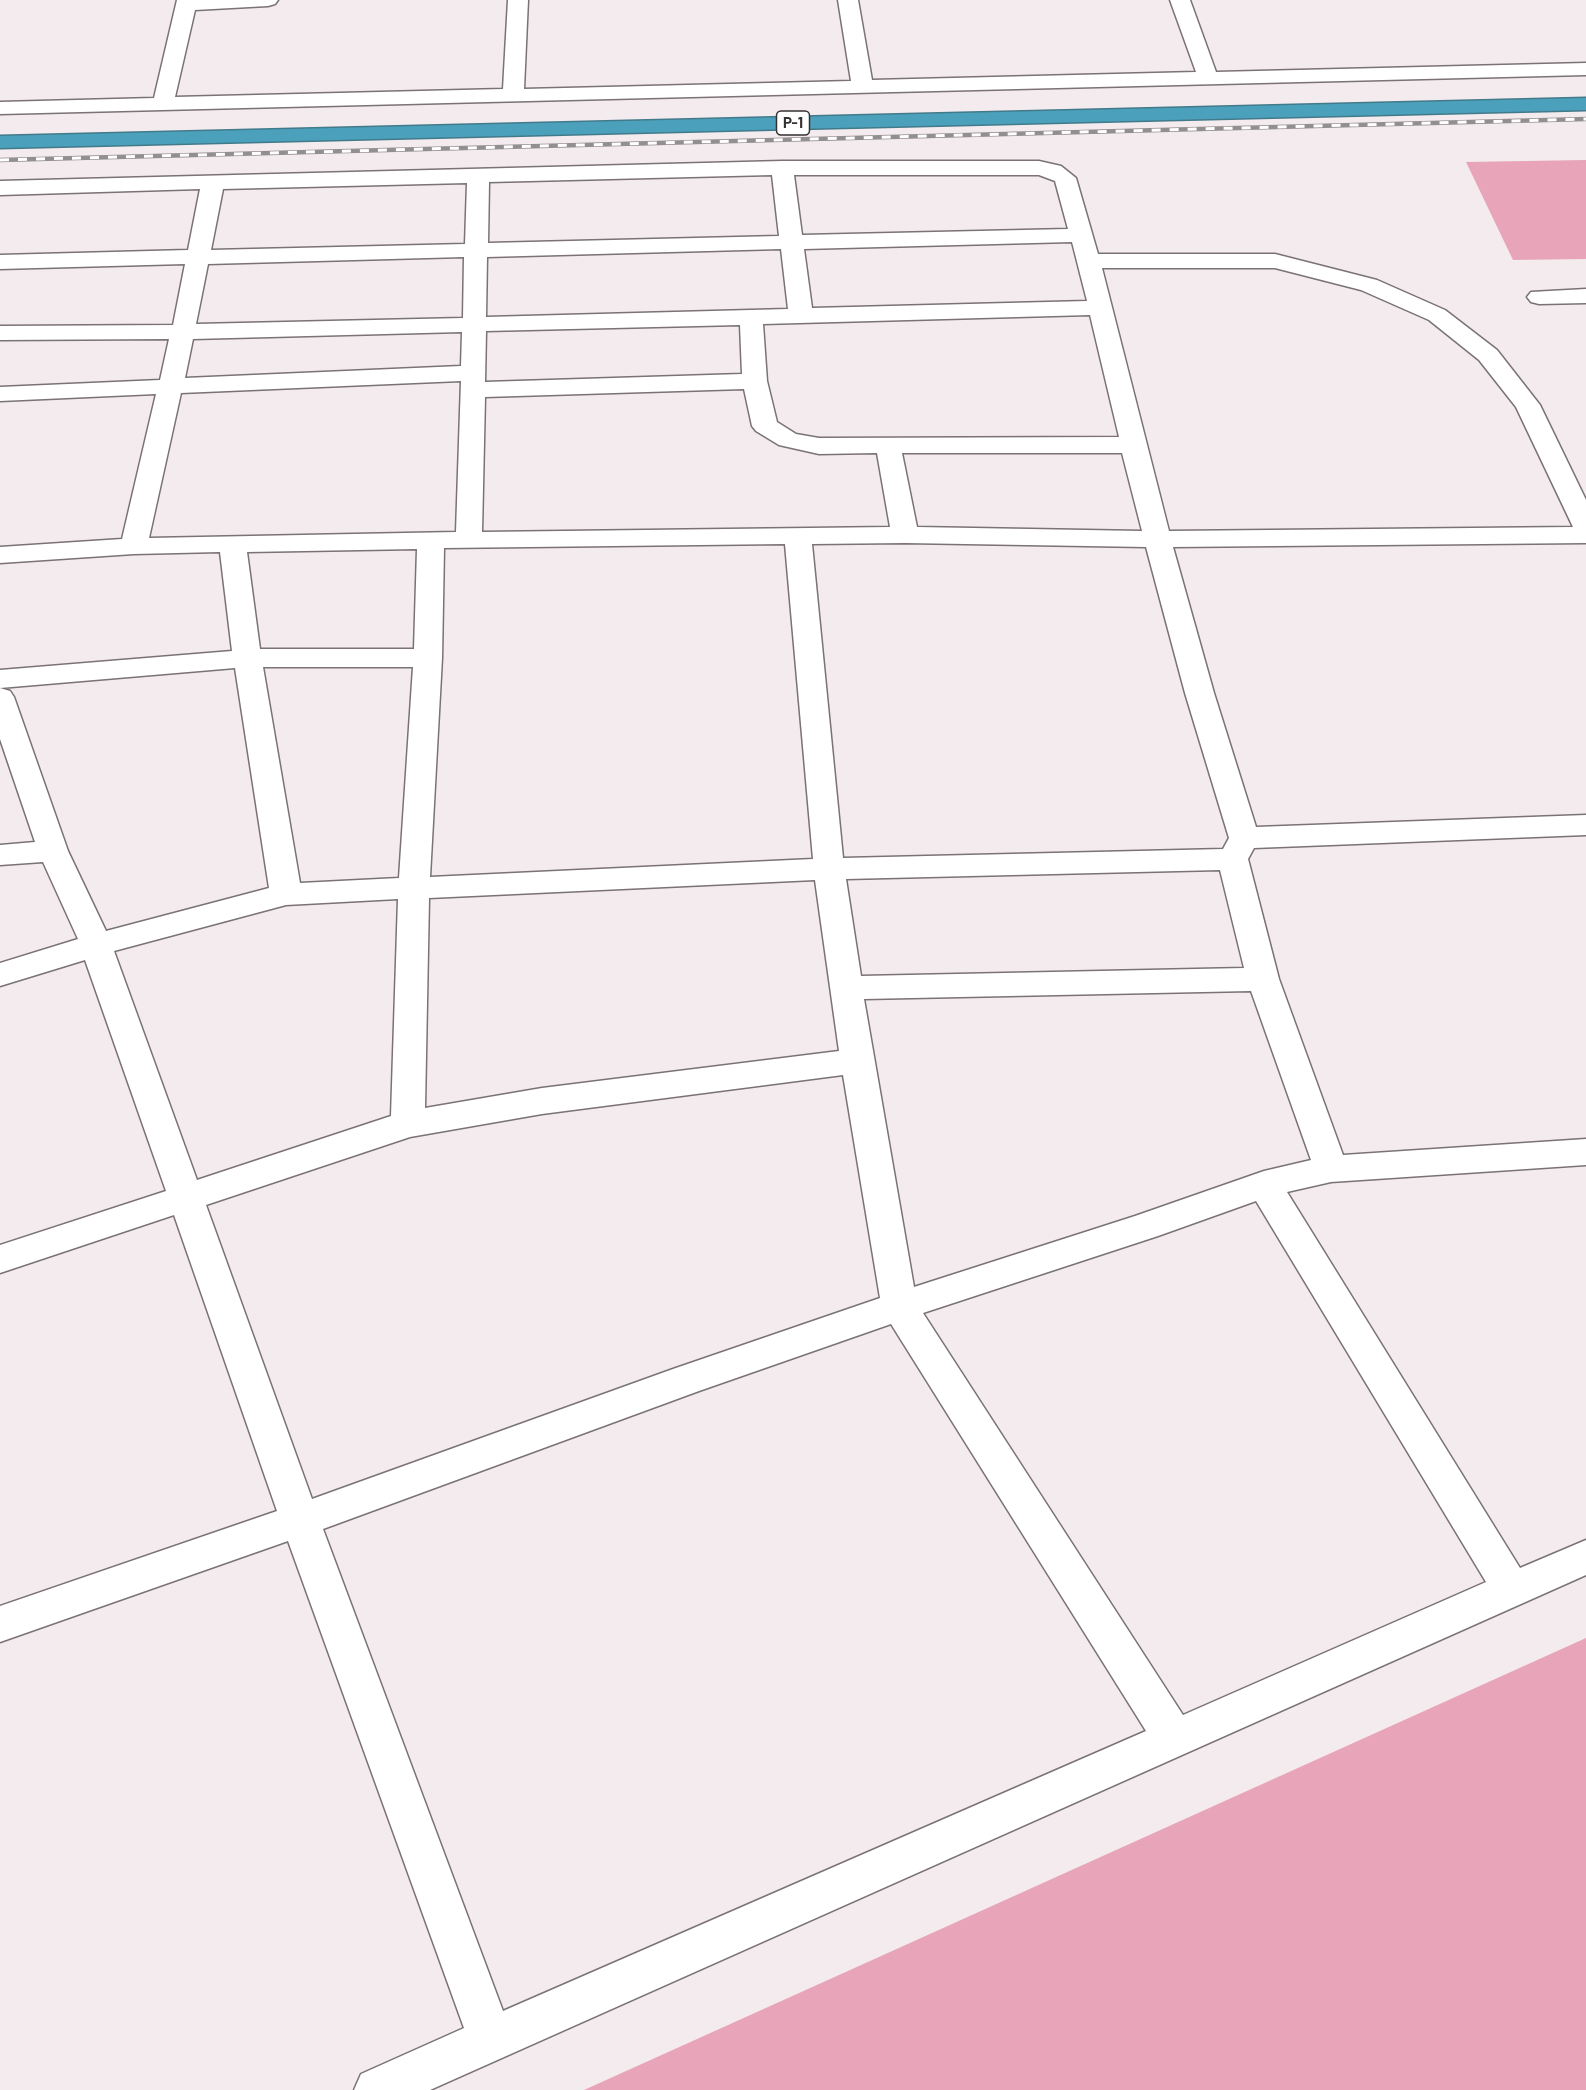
<!DOCTYPE html>
<html>
<head>
<meta charset="utf-8">
<style>
  body { margin:0 }
  canvas { display:block; background:#f3ebed }
</style>
</head>
<body>
<canvas width="1586" height="2090"></canvas>
<script>
const ctx = document.querySelector('canvas').getContext('2d');
ctx.lineJoin = 'round';
function fillPath(path, color) { ctx.fillStyle = color; ctx.fill(path, 'evenodd'); }
function stroke(path, color, width, dash) { ctx.strokeStyle = color; ctx.lineWidth = width; ctx.lineCap = dash ? 'butt' : 'round'; ctx.setLineDash(dash || []); ctx.stroke(path); }
function drawText(font, color, halo, rows, align = 'center') {
  ctx.font = font + ' Barlow,sans-serif'; ctx.lineWidth = 6; ctx.setLineDash([]); ctx.textBaseline = 'middle'; ctx.strokeStyle = halo; ctx.fillStyle = color; for (const [text, x, y, turn = 0] of rows) {
    ctx.save(); ctx.translate(x, y); ctx.rotate((+turn || 0) * Math.PI / 180); ctx.textAlign = isNaN(turn) ? turn : align; if (halo) ctx.strokeText(text, 0, 0); ctx.fillText(text, 0, 0); ctx.restore();
  }
}
fillPath(new Path2D(`
  M 1586,160 L 1586,259 L 1513,260 L 1466,162 Z
  M 1586,1638 L 1586,2090 L 584,2090 Z`), '#e8a5b9');
const street = new Path2D(`
  M 177,0 L 278,0 L 275,4 L 268,6 L 195,10 L 175,97 L 503,89 L 508,0 L 528,0 L 524,89 L 851,81 L 838,0 L 858,0 L 872,80 L 1196,72 L 1170,0 L 1190,0 L 1216,72 L 1586,63 L 1586,75 L 0,114 L 0,102 L 154,98 Z
  M 782,161 L 1039,161 L 1061,166 L 1076,178 L 1098,254 L 1275,254 L 1377,280 L 1445,310 L 1497,350 L 1540,405 L 1586,500 L 1586,543 L 1173,547 L 1214,693 L 1256,827 L 1586,815 L 1586,835 L 1254,848 L 1248,859 L 1279,979 L 1343,1155 L 1586,1139 L 1586,1165 L 1331,1182 L 1287,1192 L 1520,1568 L 1586,1540 L 1586,1575 L 430,2090 L 354,2090 L 361,2074 L 464,2028 L 288,1541 L 0,1642 L 0,1606 L 277,1511 L 174,1215 L 0,1273 L 0,1245 L 166,1191 L 85,960 L 0,986 L 0,963 L 78,939 L 43,862 L 0,865 L 0,845 L 35,842 L 0,739 L 0,688 L 10,691 L 14,697 L 68,851 L 106,931 L 269,888 L 235,668 L 0,688 L 0,670 L 232,651 L 220,552 L 134,554 L 0,563 L 0,547 L 122,539 L 156,394 L 0,401 L 0,387 L 160,380 L 169,339 L 0,340 L 0,326 L 173,325 L 185,264 L 0,269 L 0,255 L 188,250 L 200,189 L 0,195 L 0,181 ZM 772,175 L 779,236 L 488,243 L 489,182 ZM 794,175 L 1039,175 L 1055,181 L 1068,229 L 802,235 ZM 467,183 L 465,244 L 211,250 L 223,189 ZM 1072,242 L 1087,301 L 812,308 L 804,249 ZM 781,249 L 788,309 L 486,317 L 487,257 ZM 464,257 L 463,318 L 196,324 L 208,264 ZM 1102,268 L 1275,268 L 1361,290 L 1429,320 L 1479,360 L 1516,407 L 1573,527 L 1169,531 ZM 1090,315 L 1119,437 L 819,438 L 796,434 L 777,422 L 767,381 L 763,324 ZM 740,325 L 742,374 L 485,382 L 486,331 ZM 462,332 L 461,366 L 185,378 L 193,339 ZM 461,381 L 456,532 L 149,538 L 181,393 ZM 744,389 L 752,426 L 756,431 L 779,445 L 819,454 L 877,453 L 890,527 L 482,532 L 485,397 ZM 902,453 L 1122,453 L 1142,531 L 917,527 ZM 905,543 L 1146,547 L 1185,693 L 1229,838 L 1223,849 L 843,858 L 812,544 ZM 785,544 L 813,859 L 430,877 L 442,658 L 444,548 ZM 417,549 L 414,649 L 260,649 L 247,552 ZM 263,667 L 413,667 L 399,878 L 300,883 ZM 1220,870 L 1244,968 L 861,976 L 846,879 ZM 815,880 L 839,1051 L 542,1088 L 425,1108 L 429,898 ZM 398,899 L 391,1116 L 197,1180 L 114,951 L 286,905 ZM 1251,991 L 1311,1160 L 1264,1171 L 1135,1216 L 914,1287 L 864,999 ZM 843,1075 L 880,1298 L 673,1369 L 312,1499 L 206,1205 L 410,1137 L 542,1114 ZM 1256,1201 L 1486,1582 L 1183,1715 L 923,1313 L 1158,1236 ZM 891,1324 L 1146,1731 L 503,2011 L 323,1529 L 699,1391 Z
  M 1586,289 L 1586,303 L 1539,304 L 1531,302 L 1527,297 L 1531,292 Z`);
const highway = new Path2D(`
  M 1586,98 L 1586,110 L 0,148 L 0,136 Z`);
stroke(street, '#7a7274', 3);
stroke(highway, '#437a8b', 3);
fillPath(street, '#fff');
fillPath(highway, '#4ba1bb');
const rail = new Path2D(`
  M 0,160 L 1586,119`);
stroke(rail, '#938e8f', 4.5);
stroke(rail, '#fff', 3, [9]);
for (const [x, y, w] of [
  [793,123,33]
]) { const box = new Path2D(); box.roundRect(x - w / 2, y - 12, w, 24, 4.5); ctx.fillStyle = '#fff'; ctx.fill(box); stroke(box, '#343132', 1.5); }
drawText('bold 15px', '#343132', null, [
  ["P-1",793,123]
]);
</script>
</body>
</html>
